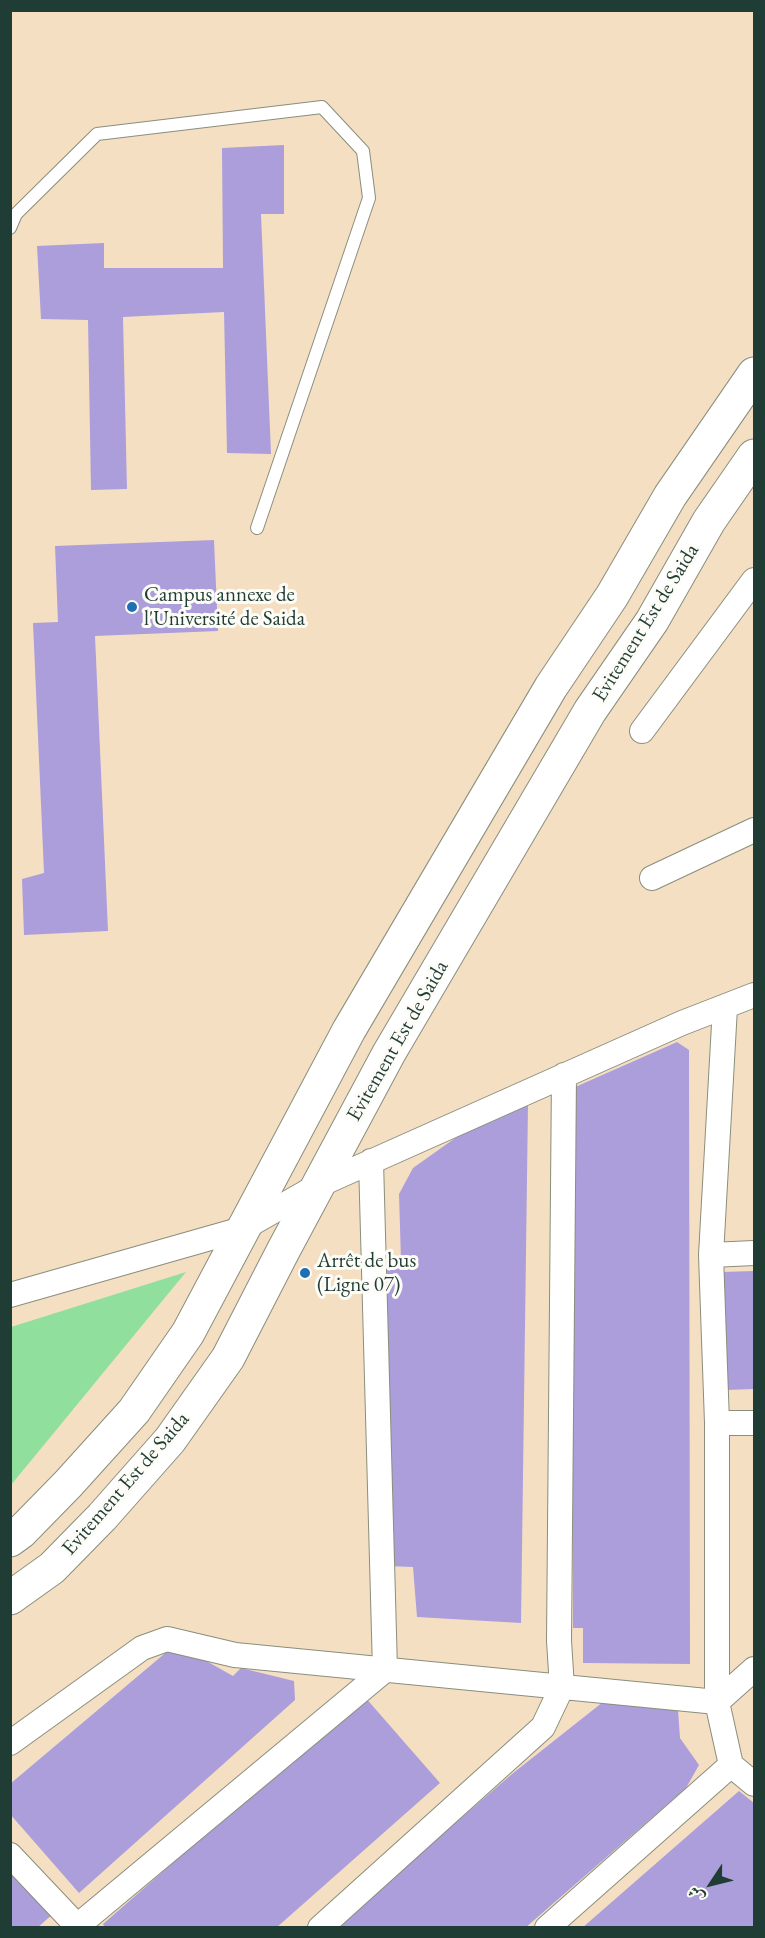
<!DOCTYPE html>
<html>
<head>
<meta charset="utf-8">
<style>
  body { margin:0 }
  #map { position:relative; width:765px; height:1938px; overflow:hidden; background:#f4dfc3; font-family:"EB Garamond",Amiri,serif }
  canvas { display:block }
  .frame { position:absolute; inset:0; border:12px solid #1f3d34; pointer-events:none }
  .north { position:absolute; left:681px; top:1854px; width:60px; height:60px; -webkit-text-stroke:4px #fdfcf7; paint-order:stroke; rotate:235deg; font-size:16px; font-weight:700; line-height:24px; text-align:center; color:#1f3d34 }
  .north::after { content:''; display:block; margin:auto; width:21px; height:27px; background:#1f3d34; clip-path:polygon(50% 0,100% 100%,50% 72%,0 100%) }
</style>
</head>
<body>
<div id="map">
<canvas width="765" height="1938"></canvas>
<div class="frame"></div>
<div class="north">ش</div>
</div>
<script>
const ctx = document.querySelector('canvas').getContext('2d');
ctx.lineJoin = 'round';
function fillPath(path, color) { ctx.fillStyle = color; ctx.fill(path, 'evenodd'); }
function stroke(path, color, width, dash) { ctx.strokeStyle = color; ctx.lineWidth = width; ctx.lineCap = dash ? 'butt' : 'round'; ctx.setLineDash(dash || []); ctx.stroke(path); }
function drawText(font, color, halo, rows, align = 'center') {
  ctx.font = font + ' "EB Garamond",serif'; ctx.lineWidth = 6; ctx.setLineDash([]); ctx.textBaseline = 'middle'; ctx.strokeStyle = halo; ctx.fillStyle = color; for (const [text, x, y, turn = 0] of rows) {
    ctx.save(); ctx.translate(x, y); ctx.rotate((+turn || 0) * Math.PI / 180); ctx.textAlign = isNaN(turn) ? turn : align; if (halo) ctx.strokeText(text, 0, 0); ctx.fillText(text, 0, 0); ctx.restore();
  }
}
fillPath(new Path2D(`
  M 186,1272 L 11,1485 L 11,1327 Z`), '#90df9d');
fillPath(new Path2D(`
  M 284,145 L 284,214 L 261,214 L 271,454 L 227,453 L 224,312 L 123,317 L 127,489 L 91,490 L 88,320 L 41,319 L 37,246 L 104,243 L 104,268 L 223,268 L 222,148 Z
  M 214,540 L 218,631 L 95,636 L 108,931 L 24,935 L 22,879 L 44,873 L 33,623 L 58,622 L 55,546 Z
  M 677,1042 L 689,1050 L 690,1664 L 583,1663 L 583,1628 L 573,1628 L 573,1088 Z
  M 528,1104 L 521,1623 L 417,1617 L 413,1567 L 387,1566 L 384,1263 L 401,1261 L 399,1194 L 413,1168 L 468,1129 Z
  M 754,1271 L 754,1389 L 726,1390 L 721,1272 Z
  M 176,1644 L 233,1676 L 241,1668 L 294,1681 L 295,1700 L 79,1893 L 10,1814 L 10,1784 Z
  M 364,1696 L 440,1783 L 276,1928 L 105,1928 L 103,1924 Z
  M 603,1702 L 678,1710 L 680,1738 L 699,1765 L 686,1788 L 525,1928 L 334,1928 L 512,1774 Z
  M 739,1791 L 754,1803 L 754,1928 L 582,1928 Z
  M 10,1869 L 54,1913 L 37,1928 L 10,1928 Z`), '#ab9edb');
const service = new Path2D(`
  M 10,228 L 16,214 L 97,134 L 322,107 L 363,151 L 369,198 L 257,528`);
const minor = new Path2D(`
  M 642,731 L 754,580
  M 652,878 L 754,830
  M 725,1007 L 711,1255 L 717,1423 L 717,1702 L 731,1765 L 754,1784
  M 711,1255 L 754,1253
  M 10,1295 L 242,1229 L 319,1185 L 682,1023 L 754,995
  M 717,1423 L 754,1423
  M 10,1743 L 142,1648 L 167,1639 L 235,1655 L 717,1702 L 754,1669
  M 10,1855 L 79,1928
  M 75,1928 L 385,1670 L 371,1161
  M 320,1928 L 543,1727 L 562,1687 L 559,1641 L 564,1075
  M 547,1928 L 731,1765`);
const primary = new Path2D(`
  M 10,1540 L 21,1532 L 68,1484 L 134,1411 L 188,1333 L 349,1030 L 551,687 L 612,596 L 670,496 L 754,374
  M 10,1598 L 52,1568 L 102,1517 L 170,1440 L 228,1358 L 283,1251 L 389,1053 L 590,711 L 652,621 L 709,521 L 754,456`);
stroke(service, '#8a8e7c', 14);
stroke(minor, '#8a8e7c', 26);
stroke(primary, '#8a8e7c', 35);
stroke(service, '#fff', 12);
stroke(minor, '#fff', 24);
stroke(primary, '#fff', 33);
for (const [x, y, r, color] of [
  [132,607,6,"#1f6fb2"],
  [305,1273,6,"#1f6fb2"]
]) { const dot = new Path2D(); dot.arc(x, y, r, 0, 2 * Math.PI); ctx.fillStyle = color; ctx.fill(dot); stroke(dot, '#fdfcf7', 2); }
drawText('21px', '#1f3d34', '#fdfcf7', [
  ["Campus annexe de",144,595],
  ["l'Université de Saida",144,619],
  ["Arrêt de bus",317,1261],
  ["(Ligne 07)",317,1285]
], 'left');
drawText('21px', '#1f3d34', '#fdfcf7', [
  ["Evitement Est de Saida",646,623,-58],
  ["Evitement Est de Saida",398,1041,-60],
  ["Evitement Est de Saida",126,1484,-49]
]);
</script>
</body>
</html>
